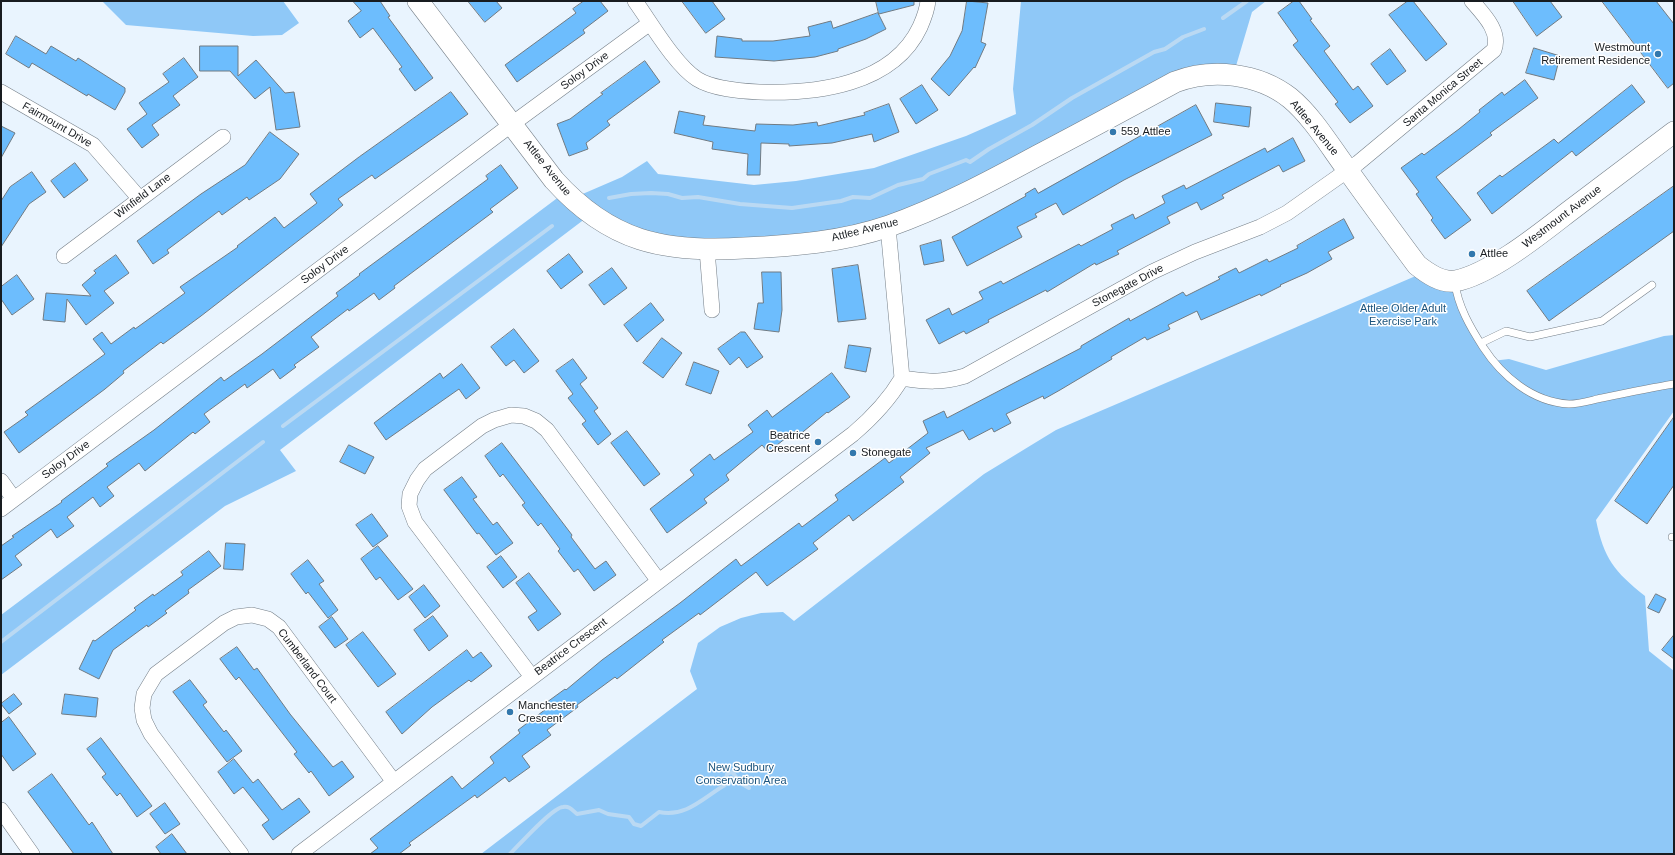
<!DOCTYPE html>
<html>
<head>
<meta charset="utf-8">
<style>
  body { margin:0 }
  #map { position:relative; width:1675px; height:855px; overflow:hidden; background:#e9f4fe; font-family:Arial,sans-serif }
  canvas { display:block }
  .frame { position:absolute; inset:0; border:2px solid #181c20; pointer-events:none }
</style>
</head>
<body>
<div id="map">
<canvas width="1675" height="855"></canvas>
<div class="frame"></div>
</div>
<script>
const ctx = document.querySelector('canvas').getContext('2d');
ctx.lineJoin = 'round';
function fillPath(path, color) { ctx.fillStyle = color; ctx.fill(path, 'evenodd'); }
function stroke(path, color, width, dash) { ctx.strokeStyle = color; ctx.lineWidth = width; ctx.lineCap = dash ? 'butt' : 'round'; ctx.setLineDash(dash || []); ctx.stroke(path); }
function drawText(font, color, halo, rows, align = 'center') {
  ctx.font = font + ' Arial,sans-serif'; ctx.lineWidth = 3; ctx.setLineDash([]); ctx.textBaseline = 'middle'; ctx.strokeStyle = halo; ctx.fillStyle = color; for (const [text, x, y, turn = 0] of rows) {
    ctx.save(); ctx.translate(x, y); ctx.rotate((+turn || 0) * Math.PI / 180); ctx.textAlign = isNaN(turn) ? turn : align; if (halo) ctx.strokeText(text, 0, 0); ctx.fillText(text, 0, 0); ctx.restore();
  }
}
fillPath(new Path2D(`
  M 102,1 L 283,1 L 299,23 L 282,35 L 253,36 L 126,25 Z
  M 1021,1 L 1266,1 L 1252,12 L 1233,76 L 1211,76 L 919,215 L 706,251 L 590,215 L 280,450 L 296,471 L 225,506 L 1,675 L 1,615 L 564,193 L 571,199 L 622,177 L 647,161 L 658,174 L 754,185 L 796,181 L 874,168 L 966,136 L 1016,114 L 1013,89 Z
  M 1425,272 L 1453,282 L 1455,298 L 1492,361 L 1509,359 L 1546,370 L 1664,336 L 1674,335 L 1674,411 L 1596,520 C 1604,559 1614,571 1645,596 L 1649,651 L 1674,671 L 1674,854 L 481,854 L 697,689 L 690,671 L 698,643 L 720,627 L 741,618 L 761,613 L 783,612 L 794,621 L 984,474 L 1056,430 Z`), '#8fc8f7');
stroke(new Path2D(`
  M 1223,18 L 1247,1
  M 609,198 L 631,194 L 651,193 L 668,194 L 682,198 L 698,197 L 740,204 L 792,208 L 841,201 L 853,197 L 870,198 L 898,185 L 923,179 L 929,174 L 966,160 L 970,162 L 989,149 L 1032,125 L 1072,98 L 1154,52 L 1165,49 L 1183,37 L 1204,29
  M 283,426 L 552,226
  M 1,642 L 263,442
  M 510,854 C 519,845 553,807 563,807 C 570,806 572,810 577,814 L 599,810 L 608,814 L 629,817 L 634,824 L 641,826 L 659,812 C 686,818 704,797 725,785 L 727,774 L 732,772 L 742,784 L 749,788`), '#bad9f3', 4);
const building = new Path2D(`
  M 353,1 L 380,1 L 390,16 L 388,17 L 433,78 L 415,91 L 399,69 L 402,67 L 373,28 L 360,38 L 348,21 L 361,11 Z
  M 468,1 L 496,1 L 502,8 L 485,22 Z
  M 584,1 L 600,1 L 608,11 L 583,30 L 585,33 L 517,82 L 505,65 L 576,13 L 573,9 Z
  M 682,1 L 712,1 L 725,19 L 706,33 Z
  M 876,1 L 914,1 L 914,5 L 879,14 Z
  M 967,1 L 988,3 L 981,42 L 986,44 L 975,68 L 974,67 L 949,96 L 931,79 L 950,56 L 962,31 Z
  M 1294,1 L 1299,1 L 1312,19 L 1310,20 L 1330,46 L 1324,51 L 1353,90 L 1358,86 L 1373,106 L 1350,123 L 1335,104 L 1338,102 L 1293,45 L 1298,41 L 1278,13 Z
  M 1408,1 L 1413,1 L 1447,44 L 1426,61 L 1389,15 Z
  M 1513,1 L 1550,1 L 1562,17 L 1537,36 Z
  M 1602,1 L 1656,1 L 1674,24 L 1674,83 L 1668,88 Z
  M 878,13 L 886,29 L 866,39 L 838,49 L 838,51 L 815,57 L 774,61 L 715,57 L 717,36 L 742,39 L 742,41 L 773,41 L 810,36 L 808,27 L 831,21 L 833,28 Z
  M 16,36 L 46,54 L 51,46 L 76,61 L 78,58 L 125,88 L 125,92 L 115,110 L 88,94 L 87,96 L 32,63 L 29,68 L 6,54 Z
  M 200,46 L 238,46 L 238,76 L 256,60 L 285,93 L 294,92 L 300,127 L 276,130 L 270,87 L 255,99 L 230,71 L 200,71 Z
  M 1534,48 L 1560,56 L 1554,80 L 1526,73 Z
  M 1390,49 L 1406,71 L 1387,85 L 1371,64 Z
  M 184,58 L 198,77 L 173,96 L 180,105 L 152,125 L 159,135 L 142,148 L 127,129 L 147,114 L 139,103 L 169,82 L 163,74 Z
  M 645,61 L 660,82 L 607,121 L 610,125 L 586,143 L 588,149 L 569,156 L 557,124 L 570,119 L 603,94 L 601,93 Z
  M 1525,80 L 1538,98 L 1490,133 L 1492,135 L 1436,177 L 1471,220 L 1445,239 L 1431,220 L 1433,218 L 1416,194 L 1419,192 L 1401,168 L 1422,153 L 1424,155 L 1459,129 L 1480,112 L 1479,110 L 1502,92 L 1504,95 Z
  M 922,85 L 938,110 L 916,124 L 900,99 Z
  M 1632,85 L 1645,102 L 1576,156 L 1572,151 L 1492,214 L 1477,193 L 1500,175 L 1502,177 L 1554,139 L 1558,143 Z
  M 451,92 L 468,114 L 375,179 L 372,175 L 338,199 L 343,205 L 325,220 L 201,316 L 163,344 L 161,342 L 123,371 L 124,373 L 105,389 L 19,453 L 4,432 L 28,415 L 25,412 L 105,354 L 93,339 L 102,332 L 111,344 L 134,327 L 135,329 L 185,293 L 180,287 L 238,247 L 237,246 L 275,217 L 284,228 L 317,203 L 310,194 L 359,157 Z
  M 1216,103 L 1251,107 L 1249,127 L 1214,122 Z
  M 889,104 L 899,132 L 874,142 L 872,134 L 832,143 L 789,146 L 789,144 L 761,143 L 760,175 L 747,175 L 748,154 L 712,149 L 713,142 L 674,133 L 679,111 L 705,116 L 703,125 L 755,131 L 756,124 L 793,125 L 817,122 L 818,126 L 865,115 L 864,113 Z
  M 1196,105 L 1212,135 L 1124,180 L 1063,215 L 1056,203 L 1035,214 L 1037,217 L 1017,227 L 1022,237 L 967,266 L 952,237 L 1017,201 L 1026,196 L 1025,194 L 1035,188 L 1038,193 Z
  M 1,126 L 15,133 L 1,158 Z
  M 270,132 L 299,154 L 280,179 L 249,200 L 247,197 L 222,215 L 219,211 L 167,250 L 169,253 L 153,264 L 137,241 L 201,194 L 245,165 Z
  M 1293,138 L 1305,161 L 1283,172 L 1279,165 L 1222,195 L 1224,198 L 1201,210 L 1197,202 L 1167,217 L 1170,223 L 1117,251 L 1119,254 L 1096,265 L 1095,263 L 1047,292 L 1046,290 L 988,320 L 989,322 L 966,334 L 964,331 L 939,344 L 926,320 L 949,308 L 952,315 L 983,299 L 979,292 L 1001,281 L 1003,284 L 1079,244 L 1081,246 L 1113,229 L 1111,225 L 1133,214 L 1135,219 L 1165,203 L 1162,196 L 1184,185 L 1186,189 L 1265,148 L 1267,152 Z
  M 75,163 L 88,180 L 64,198 L 51,181 Z
  M 501,165 L 518,188 L 490,209 L 493,212 L 394,286 L 395,288 L 379,300 L 374,293 L 349,311 L 348,309 L 311,337 L 319,347 L 294,365 L 296,367 L 280,379 L 273,369 L 247,388 L 245,384 L 204,414 L 210,422 L 195,434 L 193,432 L 145,471 L 139,463 L 107,487 L 114,496 L 100,507 L 93,497 L 67,517 L 74,526 L 57,538 L 51,529 L 15,556 L 22,565 L 1,580 L 1,546 L 14,537 L 12,536 L 62,502 L 61,501 L 108,466 L 106,464 L 154,430 L 221,377 L 224,381 L 262,354 L 338,296 L 336,293 L 360,275 L 359,274 L 488,179 L 486,176 Z
  M 32,172 L 46,192 L 29,204 L 1,247 L 1,201 L 10,187 Z
  M 1674,186 L 1674,231 L 1549,321 L 1527,291 Z
  M 1344,219 L 1354,238 L 1328,252 L 1332,259 L 1307,273 L 1280,285 L 1281,286 L 1261,296 L 1260,294 L 1201,320 L 1197,311 L 1168,325 L 1170,329 L 1147,340 L 1145,337 L 1111,357 L 1112,359 L 1060,390 L 1044,399 L 1043,396 L 1006,414 L 1011,423 L 994,432 L 992,428 L 969,440 L 963,430 L 926,448 L 930,453 L 900,477 L 904,482 L 853,521 L 849,515 L 813,543 L 818,549 L 767,586 L 756,572 L 700,615 L 699,613 L 662,640 L 664,642 L 617,679 L 615,677 L 577,705 L 578,707 L 547,730 L 551,735 L 522,756 L 530,767 L 509,782 L 505,777 L 477,798 L 475,795 L 409,843 L 411,845 L 399,854 L 370,854 L 378,848 L 370,839 L 452,776 L 462,789 L 494,763 L 490,757 L 520,733 L 518,730 L 546,709 L 543,705 L 565,689 L 566,690 L 602,660 L 680,603 L 736,559 L 741,566 L 799,523 L 802,527 L 838,500 L 835,495 L 885,458 L 889,463 L 928,433 L 923,421 L 944,411 L 947,418 L 1081,348 L 1081,346 L 1129,318 L 1130,321 L 1183,292 L 1186,296 L 1220,279 L 1218,277 L 1236,268 L 1239,273 L 1267,259 L 1269,262 L 1298,248 L 1297,246 Z
  M 941,240 L 944,261 L 924,265 L 920,246 Z
  M 569,254 L 583,272 L 561,289 L 547,271 Z
  M 116,255 L 129,273 L 104,291 L 114,303 L 86,325 L 67,299 L 65,322 L 43,320 L 46,293 L 91,296 L 82,285 L 96,273 L 94,271 Z
  M 858,265 L 866,319 L 838,322 L 832,269 Z
  M 612,268 L 627,288 L 604,305 L 589,285 Z
  M 762,272 L 781,272 L 782,310 L 779,332 L 754,329 L 758,303 L 763,303 Z
  M 17,275 L 34,299 L 12,315 L 1,299 L 1,287 Z
  M 651,303 L 664,320 L 637,342 L 624,325 Z
  M 514,329 L 539,361 L 524,373 L 514,360 L 506,366 L 491,347 Z
  M 741,332 L 745,332 L 763,357 L 747,368 L 739,357 L 730,365 L 718,349 Z
  M 662,338 L 682,353 L 663,378 L 643,363 Z
  M 849,345 L 871,348 L 866,372 L 845,368 Z
  M 573,359 L 587,378 L 580,384 L 598,408 L 594,411 L 611,434 L 598,445 L 582,424 L 586,421 L 568,398 L 573,394 L 556,371 Z
  M 694,362 L 719,371 L 711,394 L 686,385 Z
  M 462,364 L 480,388 L 466,399 L 459,389 L 386,440 L 374,423 L 440,373 L 443,378 Z
  M 832,373 L 850,397 L 828,413 L 827,412 L 798,436 L 795,431 L 768,452 L 762,445 L 726,475 L 729,480 L 704,499 L 707,503 L 667,533 L 650,509 L 694,475 L 690,470 L 710,454 L 714,460 L 753,432 L 748,425 L 767,410 L 772,417 Z
  M 1674,417 L 1674,485 L 1647,524 L 1615,501 Z
  M 627,431 L 660,474 L 644,486 L 611,443 Z
  M 502,443 L 572,535 L 571,537 L 595,569 L 606,561 L 616,575 L 594,591 L 578,569 L 574,572 L 558,551 L 560,549 L 541,523 L 538,526 L 522,505 L 525,503 L 503,474 L 500,477 L 485,456 Z
  M 349,445 L 374,457 L 365,474 L 340,462 Z
  M 462,477 L 477,497 L 473,499 L 493,525 L 497,522 L 513,543 L 496,555 L 479,533 L 477,534 L 444,490 Z
  M 372,514 L 388,536 L 373,547 L 356,525 Z
  M 226,543 L 245,544 L 243,570 L 224,569 Z
  M 378,546 L 413,589 L 398,600 L 380,577 L 376,580 L 361,559 Z
  M 209,551 L 221,566 L 188,590 L 189,593 L 165,611 L 167,613 L 148,627 L 147,625 L 113,650 L 99,679 L 79,669 L 93,640 L 95,641 L 136,610 L 134,608 L 153,594 L 154,596 L 183,575 L 181,572 Z
  M 501,556 L 517,577 L 503,588 L 487,567 Z
  M 308,560 L 324,581 L 319,584 L 338,610 L 328,618 L 308,592 L 306,594 L 291,574 Z
  M 529,573 L 561,614 L 538,631 L 528,617 L 537,611 L 516,583 Z
  M 424,585 L 440,606 L 425,618 L 409,597 Z
  M 1656,594 L 1666,599 L 1659,613 L 1648,608 Z
  M 433,616 L 448,636 L 429,651 L 414,630 Z
  M 332,617 L 348,639 L 335,648 L 319,627 Z
  M 363,632 L 396,674 L 378,687 L 346,645 Z
  M 1674,635 L 1674,659 L 1662,650 Z
  M 237,647 L 254,670 L 257,668 L 290,714 L 333,767 L 342,761 L 354,777 L 329,796 L 311,771 L 309,773 L 294,754 L 297,752 L 239,677 L 236,680 L 220,659 Z
  M 467,650 L 473,658 L 481,652 L 492,666 L 471,682 L 469,680 L 432,707 L 402,734 L 386,712 Z
  M 190,680 L 207,702 L 203,705 L 224,732 L 226,730 L 242,751 L 227,762 L 173,692 Z
  M 14,694 L 22,704 L 9,714 L 1,704 Z
  M 65,694 L 98,698 L 96,717 L 62,714 Z
  M 9,717 L 36,754 L 13,771 L 1,754 L 1,723 Z
  M 101,738 L 152,806 L 137,817 L 120,793 L 117,796 L 102,777 L 106,774 L 87,749 Z
  M 234,759 L 253,783 L 258,779 L 282,810 L 299,798 L 310,812 L 273,840 L 262,825 L 269,820 L 243,787 L 234,794 L 218,772 Z
  M 52,774 L 89,825 L 92,822 L 113,854 L 74,854 L 28,792 Z
  M 165,803 L 180,824 L 165,834 L 150,814 Z
  M 172,834 L 187,854 L 161,854 L 156,847 Z`);
fillPath(building, '#6dbdfd');
stroke(building, '#707a82', 1);
const lane = new Path2D(`
  M 1455,283 C 1458,306 1470,327 1483,347 C 1502,376 1532,402 1569,404 C 1579,404 1592,400 1602,398 C 1626,393 1650,388 1674,384
  M 1481,343 L 1506,331 L 1530,337 L 1602,321 L 1652,285
  M 1672,537 L 1674,537`);
const street = new Path2D(`
  M 635,1 C 651,23 675,65 697,79 C 713,89 740,91 759,92 C 816,94 893,85 920,27 C 924,18 927,10 928,1
  M 1,92 L 93,145 L 140,199
  M 707,250 L 712,310
  M 64,256 L 223,137
  M 902,378 C 927,382 941,383 965,376 L 1152,272 L 1195,252 L 1260,227 L 1287,213 L 1358,163 L 1494,50 C 1501,31 1483,14 1472,1
  M 1,481 L 14,499
  M 1,509 L 512,124 L 650,23
  M 532,677 L 415,522 L 409,506 L 410,494 L 417,480 L 425,469 L 482,426 L 494,420 L 511,415 L 524,416 L 536,421 L 547,430 L 658,580
  M 1,810 L 32,854
  M 241,854 L 151,734 L 144,720 L 142,708 L 144,694 L 156,674 L 224,623 L 236,617 L 252,615 L 268,619 L 279,627 L 394,782
  M 299,854 L 853,434 C 873,417 889,400 902,378 L 888,227`);
const secondary = new Path2D(`
  M 418,1 L 554,180 C 610,242 664,253 744,248 C 792,246 843,242 889,226 C 940,208 989,182 1037,156 C 1083,132 1129,107 1175,82 C 1212,68 1258,73 1290,98 C 1313,117 1331,148 1349,172 C 1371,203 1394,234 1417,265 C 1427,273 1441,283 1455,281 C 1489,275 1540,234 1567,213 C 1603,186 1638,159 1674,132`);
stroke(lane, '#757f88', 8);
stroke(street, '#757f88', 16);
stroke(secondary, '#757f88', 22);
stroke(lane, '#fff', 7);
stroke(street, '#fff', 15);
stroke(secondary, '#fff', 21);
for (const [x, y, r, color] of [
  [1658,54,4,"#3278ad"],
  [1113,132,4,"#3278ad"],
  [1472,254,4,"#3278ad"],
  [818,442,4,"#3278ad"],
  [853,453,4,"#3278ad"],
  [510,712,4,"#3278ad"]
]) { const dot = new Path2D(); dot.arc(x, y, r, 0, 2 * Math.PI); ctx.fillStyle = color; ctx.fill(dot); stroke(dot, '#fff', 1.5); }
drawText('11px', '#181c20', '#fff', [
  ["Westmount",1650,48,"right"],
  ["Retirement Residence",1650,61,"right"],
  ["559 Attlee",1121,132],
  ["Attlee",1480,254],
  ["Beatrice",810,436,"right"],
  ["Crescent",810,449,"right"],
  ["Stonegate",861,453],
  ["Manchester",518,706],
  ["Crescent",518,719]
], 'left');
drawText('11px', '#181c20', '#fff', [
  ["Soloy Drive",585,71,-36],
  ["Santa Monica Street",1443,93,-40],
  ["Fairmount Drive",57,125,30],
  ["Attlee Avenue",1314,128,50],
  ["Attlee Avenue",547,168,51],
  ["Winfield Lane",143,196,-37],
  ["Westmount Avenue",1562,217,-37],
  ["Attlee Avenue",865,230,-14],
  ["Soloy Drive",325,265,-37],
  ["Stonegate Drive",1128,286,-28],
  ["Soloy Drive",66,460,-37],
  ["Beatrice Crescent",571,647,-37],
  ["Cumberland Court",307,666,53]
]);
drawText('11px', '#1b547e', '#fff', [
  ["Attlee Older Adult",1403,309],
  ["Exercise Park",1403,322],
  ["New Sudbury",741,768],
  ["Conservation Area",741,781]
]);
</script>
</body>
</html>
